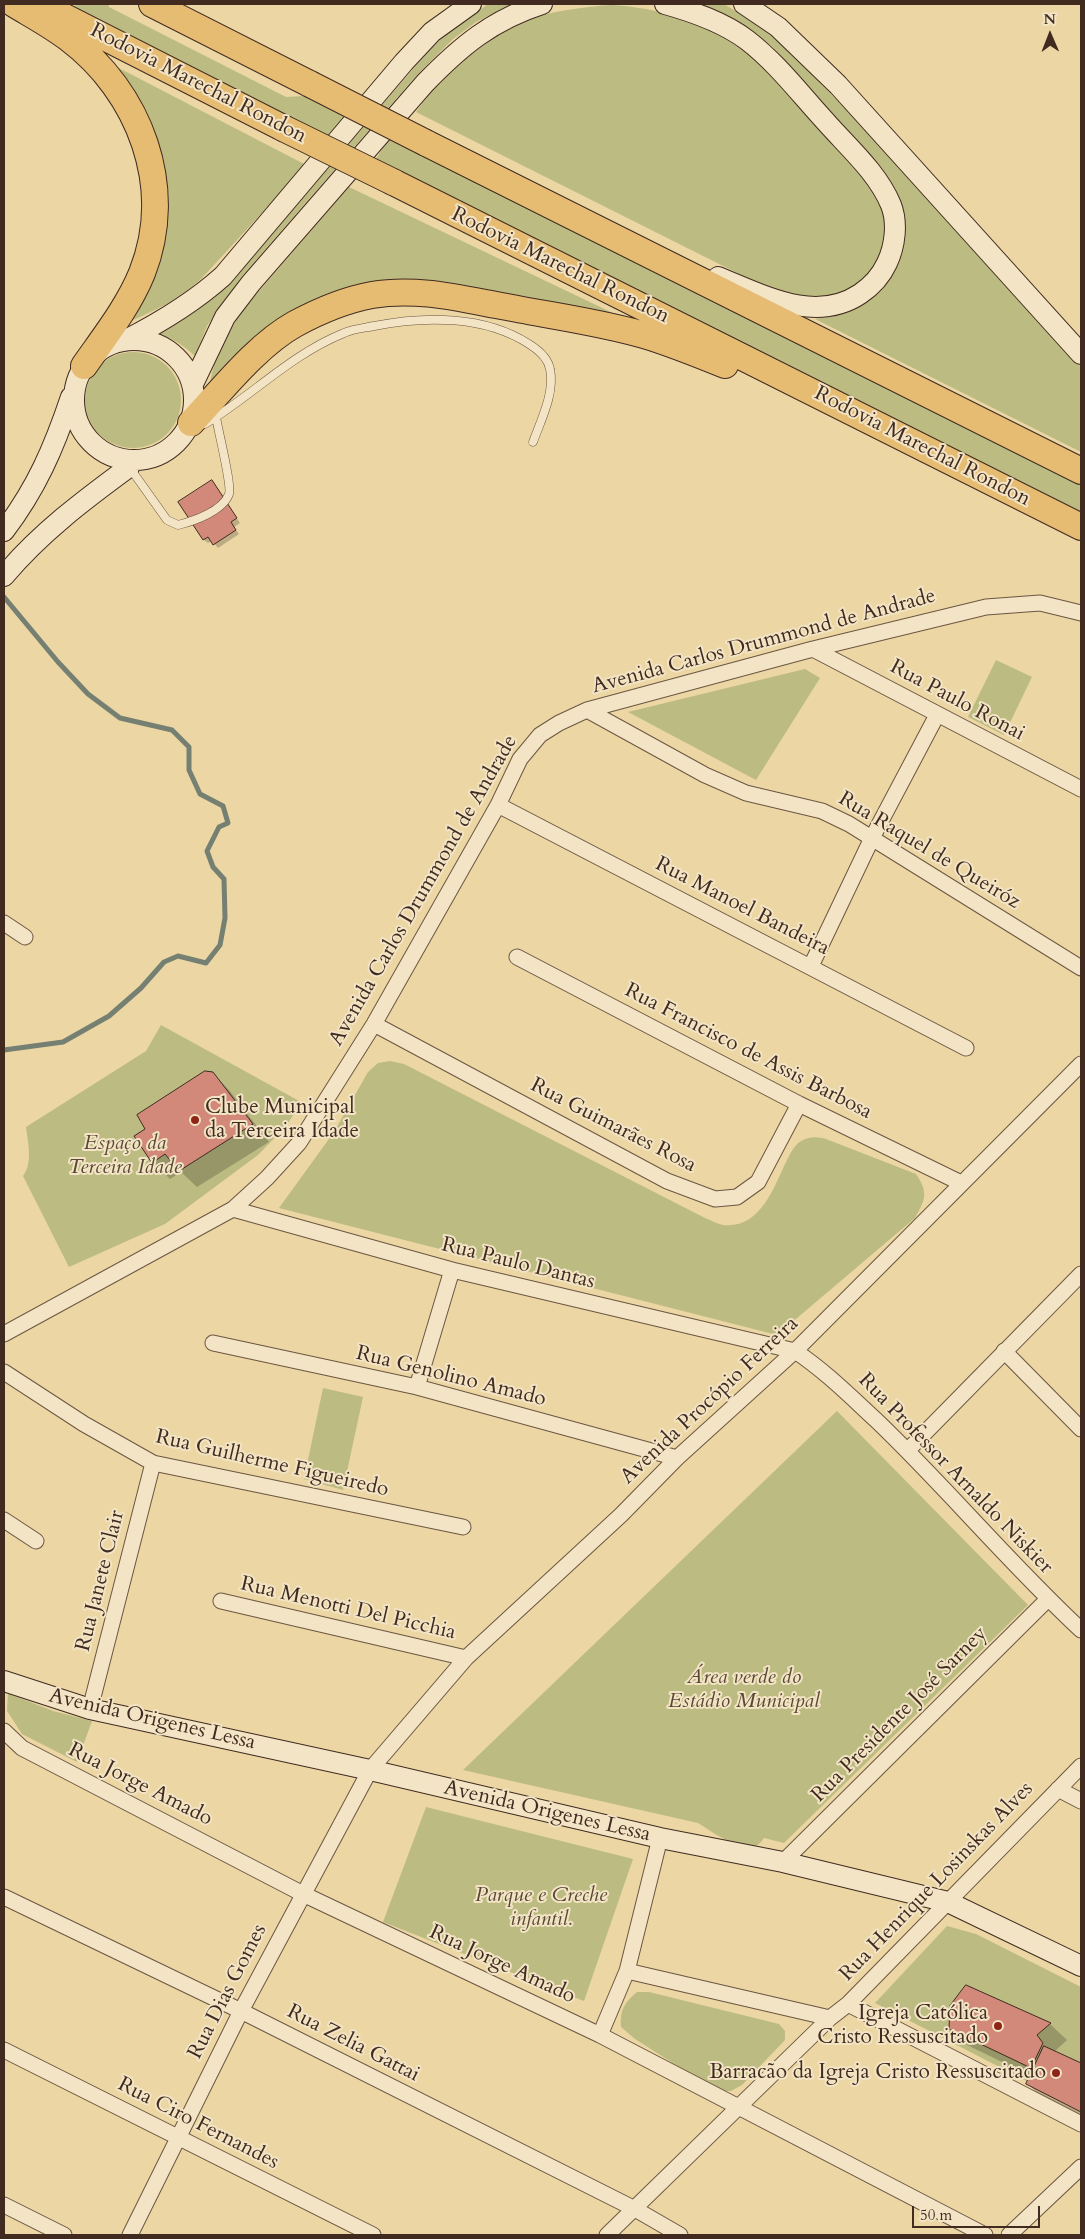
<!DOCTYPE html>
<html>
<head>
<meta charset="utf-8">
<style>
  body { margin:0 }
  #map { position:relative; width:1085px; height:2239px; overflow:hidden; background:#ebd6a4; font-family:Cardo,serif }
  canvas { display:block }
  .frame { position:absolute; inset:0; border:5px solid #412b21; pointer-events:none }
  .north { position:absolute; left:1025px; top:10px; width:50px; height:50px; -webkit-text-stroke:4px #f2e4c4; paint-order:stroke; rotate:359deg; font-size:14px; font-weight:700; line-height:20px; text-align:center; color:#412b21 }
  .north::after { content:''; display:block; margin:auto; width:18px; height:22px; background:#412b21; clip-path:polygon(50% 0,100% 100%,50% 72%,0 100%) }
  .scale { position:absolute; left:912px; top:2206px; width:128px; height:22px; box-sizing:border-box; border:2px solid #412b21; border-top:0; padding-left:6px; font-size:15px; line-height:18px; white-space:nowrap; color:#412b21; -webkit-text-stroke:4px #f2e4c4; paint-order:stroke }
</style>
</head>
<body>
<div id="map">
<canvas width="1085" height="2239"></canvas>
<div class="frame"></div>
<div class="north">N</div>
<div class="scale">50 m</div>
</div>
<script>
const ctx = document.querySelector('canvas').getContext('2d');
ctx.lineJoin = 'round';
function fillPath(path, color) { ctx.fillStyle = color; ctx.fill(path, 'evenodd'); }
function stroke(path, color, width, dash) { ctx.strokeStyle = color; ctx.lineWidth = width; ctx.lineCap = dash ? 'butt' : 'round'; ctx.setLineDash(dash || []); ctx.stroke(path); }
function drawText(font, color, halo, rows, align = 'center') {
  ctx.font = font + ' Cardo,serif'; ctx.lineWidth = 4; ctx.setLineDash([]); ctx.textBaseline = 'middle'; ctx.strokeStyle = halo; ctx.fillStyle = color; for (const [text, x, y, turn = 0] of rows) {
    ctx.save(); ctx.translate(x, y); ctx.rotate((+turn || 0) * Math.PI / 180); ctx.textAlign = isNaN(turn) ? turn : align; if (halo) ctx.strokeText(text, 0, 0); ctx.fillText(text, 0, 0); ctx.restore();
  }
}
fillPath(new Path2D(`
  M 79,4 L 108,4 L 109,7 L 286,97 L 303,96 L 346,116 L 326,137 L 72,7 Z
  M 488,4 L 512,4 L 476,22 L 453,39 L 415,77 L 242,276 L 207,326 L 195,356 C 182,344 171,337 153,333 C 189,316 210,302 238,274 L 431,48 L 450,31 Z
  M 701,4 L 724,4 L 771,33 L 880,144 L 1081,367 L 1081,452 L 815,319 L 840,314 L 896,261 L 869,156 L 772,46 L 746,27 Z
  M 613,5 C 657,8 700,20 737,46 C 759,61 777,82 795,102 C 820,129 845,156 870,183 C 876,194 882,205 885,218 C 891,246 873,280 848,294 C 840,298 823,300 814,300 C 800,300 782,293 769,289 L 416,112 C 426,99 436,85 447,73 C 492,22 548,9 613,5 Z
  M 115,66 L 306,165 L 202,278 C 179,299 155,311 126,323 L 138,306 L 149,119 L 137,96 Z
  M 389,138 L 1081,481 L 1081,516 L 376,159 Z
  M 349,187 L 617,315 L 358,289 L 209,393 C 211,362 225,336 243,310 Z
  M85 400a48 48 0 1 1 96 0a48 48 0 1 1-96 0Z
  M 996,660 L 1032,677 L 1004,735 L 968,717 Z
  M 805,669 L 820,678 L 756,780 L 628,712 Z
  M 161,1025 L 301,1102 L 287,1125 L 258,1155 L 165,1224 L 69,1267 L 23,1176 C 33,1163 28,1143 26,1127 L 146,1051 Z
  M 390,1061 L 404,1064 L 705,1218 C 711,1220 717,1224 723,1225 C 759,1229 773,1190 785,1164 C 790,1155 793,1145 803,1140 C 811,1136 819,1137 826,1139 L 916,1174 C 929,1193 925,1200 915,1218 L 777,1335 L 279,1208 L 334,1132 L 368,1072 L 378,1063 Z
  M 323,1388 L 363,1397 L 343,1490 L 304,1479 Z
  M 837,1411 L 1028,1605 L 784,1843 L 764,1838 C 762,1841 758,1845 755,1847 C 742,1853 709,1830 698,1823 L 463,1770 Z
  M 8,1693 L 53,1711 L 92,1721 L 77,1762 L 22,1734 L 7,1711 Z
  M 426,1807 L 633,1859 L 584,2001 L 383,1922 Z
  M 947,1926 L 976,1934 L 1081,1987 L 1081,2109 L 875,2003 Z
  M 637,1992 L 649,1992 L 779,2024 L 785,2031 L 785,2040 L 742,2085 L 731,2091 L 717,2091 L 635,2039 L 621,2027 C 620,2010 624,2003 637,1992 Z`), '#bcbc82');
fillPath(new Path2D(`
  M 212,481 L 240,523 L 234,527 L 239,534 L 218,548 L 212,541 L 208,543 L 204,540 L 180,502 Z
  M 212,1073 L 229,1090 L 269,1142 L 197,1187 L 181,1172 L 170,1179 L 153,1162 L 147,1130 Z
  M 966,1987 L 1050,2024 L 1067,2040 L 1054,2052 L 1081,2064 L 1081,2117 L 1040,2096 L 1027,2083 L 1031,2076 L 967,2045 L 950,2028 Z`), '#0003');
stroke(new Path2D(`
  M 4,597 L 58,662 L 88,694 L 120,718 L 172,730 L 189,747 L 189,770 L 200,794 L 223,806 L 228,823 L 219,827 L 207,851 L 213,867 L 224,879 L 225,918 L 220,945 L 206,963 L 178,956 L 164,962 L 141,988 L 109,1016 L 63,1042 L 4,1050`), '#758072', 5);
const building = new Path2D(`
  M 212,480 L 237,518 L 231,522 L 236,530 L 213,545 L 208,537 L 203,540 L 178,502 Z
  M 205,1071 L 213,1072 L 253,1124 L 179,1171 L 165,1154 L 152,1163 L 134,1136 L 145,1129 L 137,1115 Z
  M 966,1985 L 1051,2023 L 1037,2035 L 1043,2043 L 1031,2068 L 949,2029 L 950,2006 Z
  M 1044,2046 L 1081,2063 L 1081,2112 L 1026,2084 Z`);
fillPath(building, '#d28979');
stroke(building, '#412b21', 1);
const lane = new Path2D(`
  M 205,424 C 253,395 290,355 344,333 C 353,329 364,328 374,326 C 424,316 484,315 529,344 C 537,349 548,358 550,369 C 555,393 541,420 533,442
  M 182,438 L 195,430
  M 130,468 L 167,520 L 178,525 C 194,521 223,511 229,494 C 232,485 218,430 216,417`);
const street = new Path2D(`
  M 813,649 L 1081,789
  M 587,710 L 705,775 L 746,793 L 822,811 L 849,824 L 1081,968
  M 498,805 L 966,1048
  M 4,923 L 25,937
  M 517,957 L 799,1104 L 961,1183
  M 811,966 L 872,838 L 937,715
  M 374,1024 L 667,1181 L 715,1199 L 737,1197 L 758,1182 L 799,1104
  M 233,1209 L 452,1270 L 795,1351 C 825,1371 850,1396 876,1420 C 947,1488 1009,1563 1081,1630
  M 4,1334 L 233,1209 L 267,1178 L 299,1143 L 374,1024 L 498,805 L 520,759 L 540,735 L 559,723 L 587,710 L 813,649 L 986,607 L 1040,603 L 1081,613
  M 213,1343 L 417,1387 L 677,1458
  M 1004,1351 L 1081,1429
  M 4,1372 L 84,1424 L 153,1463 L 463,1527
  M 417,1387 L 452,1270
  M 908,1450 L 1081,1274
  M 4,1520 L 36,1541
  M 221,1601 L 466,1658
  M 90,1709 L 153,1463
  M 4,1731 L 22,1748 L 303,1894 L 600,2035 L 985,2235
  M 1058,1789 L 1081,1801
  M 783,1862 L 1048,1599
  M 4,1897 L 241,2011 L 635,2209 L 680,2235
  M 627,1971 L 830,2018
  M 848,2004 L 1081,2124
  M 600,2035 L 627,1971 L 660,1838
  M 4,2050 L 373,2235
  M 4,2205 L 64,2235
  M 130,2235 L 241,2011 L 370,1770 L 466,1658 L 621,1515 L 677,1458 L 795,1351 L 1081,1064
  M 607,2235 L 830,2018 L 848,2004 L 1081,1766
  M 1009,2235 L 1081,2167`);
const secondary = new Path2D(`
  M 665,4 C 694,12 723,22 747,40 C 777,63 801,95 826,122 C 848,147 878,173 891,205 C 898,223 895,246 887,263 C 881,276 872,286 860,294 C 815,324 763,295 718,277
  M 744,4 L 778,27 L 838,85 L 1081,354
  M74 400a60 60 0 1 1 120 0a60 60 0 1 1-120 0Z
  M 126,340 C 161,322 193,303 223,276 L 404,62 L 432,32 L 471,4
  M 193,384 L 225,317 L 251,283 L 425,83 C 461,46 492,20 542,4
  M 4,531 C 36,489 54,448 71,397
  M 4,576 C 40,533 84,500 129,467 L 129,460
  M 4,1681 L 90,1709 L 370,1770 L 660,1838 L 783,1862 L 948,1902 L 1081,1966`);
const highway = new Path2D(`
  M 14,4 C 32,15 51,25 68,38 C 140,92 176,187 142,273 C 128,307 105,336 84,366
  M 152,4 L 310,84
  M 47,8 L 283,128
  M 426,143 L 1081,471
  M 393,182 L 1081,527
  M 191,423 C 221,391 257,345 295,324 C 319,311 345,300 372,295 C 418,287 462,299 507,307 C 552,316 599,322 644,335 C 671,343 698,354 725,365`);
stroke(lane, '#6c5642', 9);
stroke(street, '#6c5642', 17);
stroke(secondary, '#412b21', 22);
stroke(highway, '#412b21', 28);
stroke(lane, '#f2e4c4', 8);
stroke(street, '#f2e4c4', 15);
stroke(secondary, '#f2e4c4', 20);
stroke(highway, '#e6bb72', 26);
const highwayBridge = new Path2D(`
  M 310,84 L 426,143
  M 283,128 L 393,182`);
stroke(highwayBridge, '#412b21', 28, []);
stroke(highwayBridge, '#e6bb72', 26);
for (const [x, y, r, color] of [
  [195,1120,5,"#8f2418"],
  [998,2026,5,"#8f2418"],
  [1056,2073,5,"#8f2418"]
]) { const dot = new Path2D(); dot.arc(x, y, r, 0, 2 * Math.PI); ctx.fillStyle = color; ctx.fill(dot); stroke(dot, '#f2e4c4', 2); }
drawText('21px', '#412b21', '#f2e4c4', [
  ["Rodovia Marechal Rondon",198,84,27],
  ["Rodovia Marechal Rondon",560,266,26],
  ["Rodovia Marechal Rondon",922,447,27],
  ["Avenida Carlos Drummond de Andrade",764,642,-15],
  ["Rua Paulo Ronai",957,701,28],
  ["Rua Raquel de Queiróz",929,851,31],
  ["Avenida Carlos Drummond de Andrade",424,891,-60],
  ["Rua Manoel Bandeira",742,907,27],
  ["Rua Francisco de Assis Barbosa",748,1052,27],
  ["Rua Guimarães Rosa",613,1126,27],
  ["Rua Paulo Dantas",518,1264,14],
  ["Rua Genolino Amado",451,1377,14],
  ["Avenida Procópio Ferreira",710,1401,-43],
  ["Rua Guilherme Figueiredo",272,1464,13],
  ["Rua Professor Arnaldo Niskier",955,1474,46],
  ["Rua Janete Clair",101,1581,-76],
  ["Rua Menotti Del Picchia",348,1609,13],
  ["Rua Presidente José Sarney",900,1715,-45],
  ["Avenida Origenes Lessa",152,1720,13],
  ["Rua Jorge Amado",140,1785,27],
  ["Avenida Origenes Lessa",547,1812,13],
  ["Rua Henrique Losinskas Alves",937,1882,-46],
  ["Rua Jorge Amado",502,1965,25],
  ["Rua Dias Gomes",228,1992,-63],
  ["Rua Zelia Gattai",353,2044,27],
  ["Rua Ciro Fernandes",198,2124,27]
]);
drawText('21px', '#412b21', '#f2e4c4', [
  ["Clube Municipal",205,1108,"left"],
  ["da Terceira Idade",205,1132,"left"],
  ["Igreja Católica",988,2014],
  ["Cristo Ressuscitado",988,2038],
  ["Barracão da Igreja Cristo Ressuscitado",1046,2073]
], 'right');
drawText('italic 21px', '#5a4834', '#f2e4c4', [
  ["Espaço da",125,1144],
  ["Terceira Idade",125,1168],
  ["Área verde do",744,1678],
  ["Estádio Municipal",744,1702],
  ["Parque e Creche",541,1896],
  ["infantil.",541,1920]
]);
</script>
</body>
</html>
